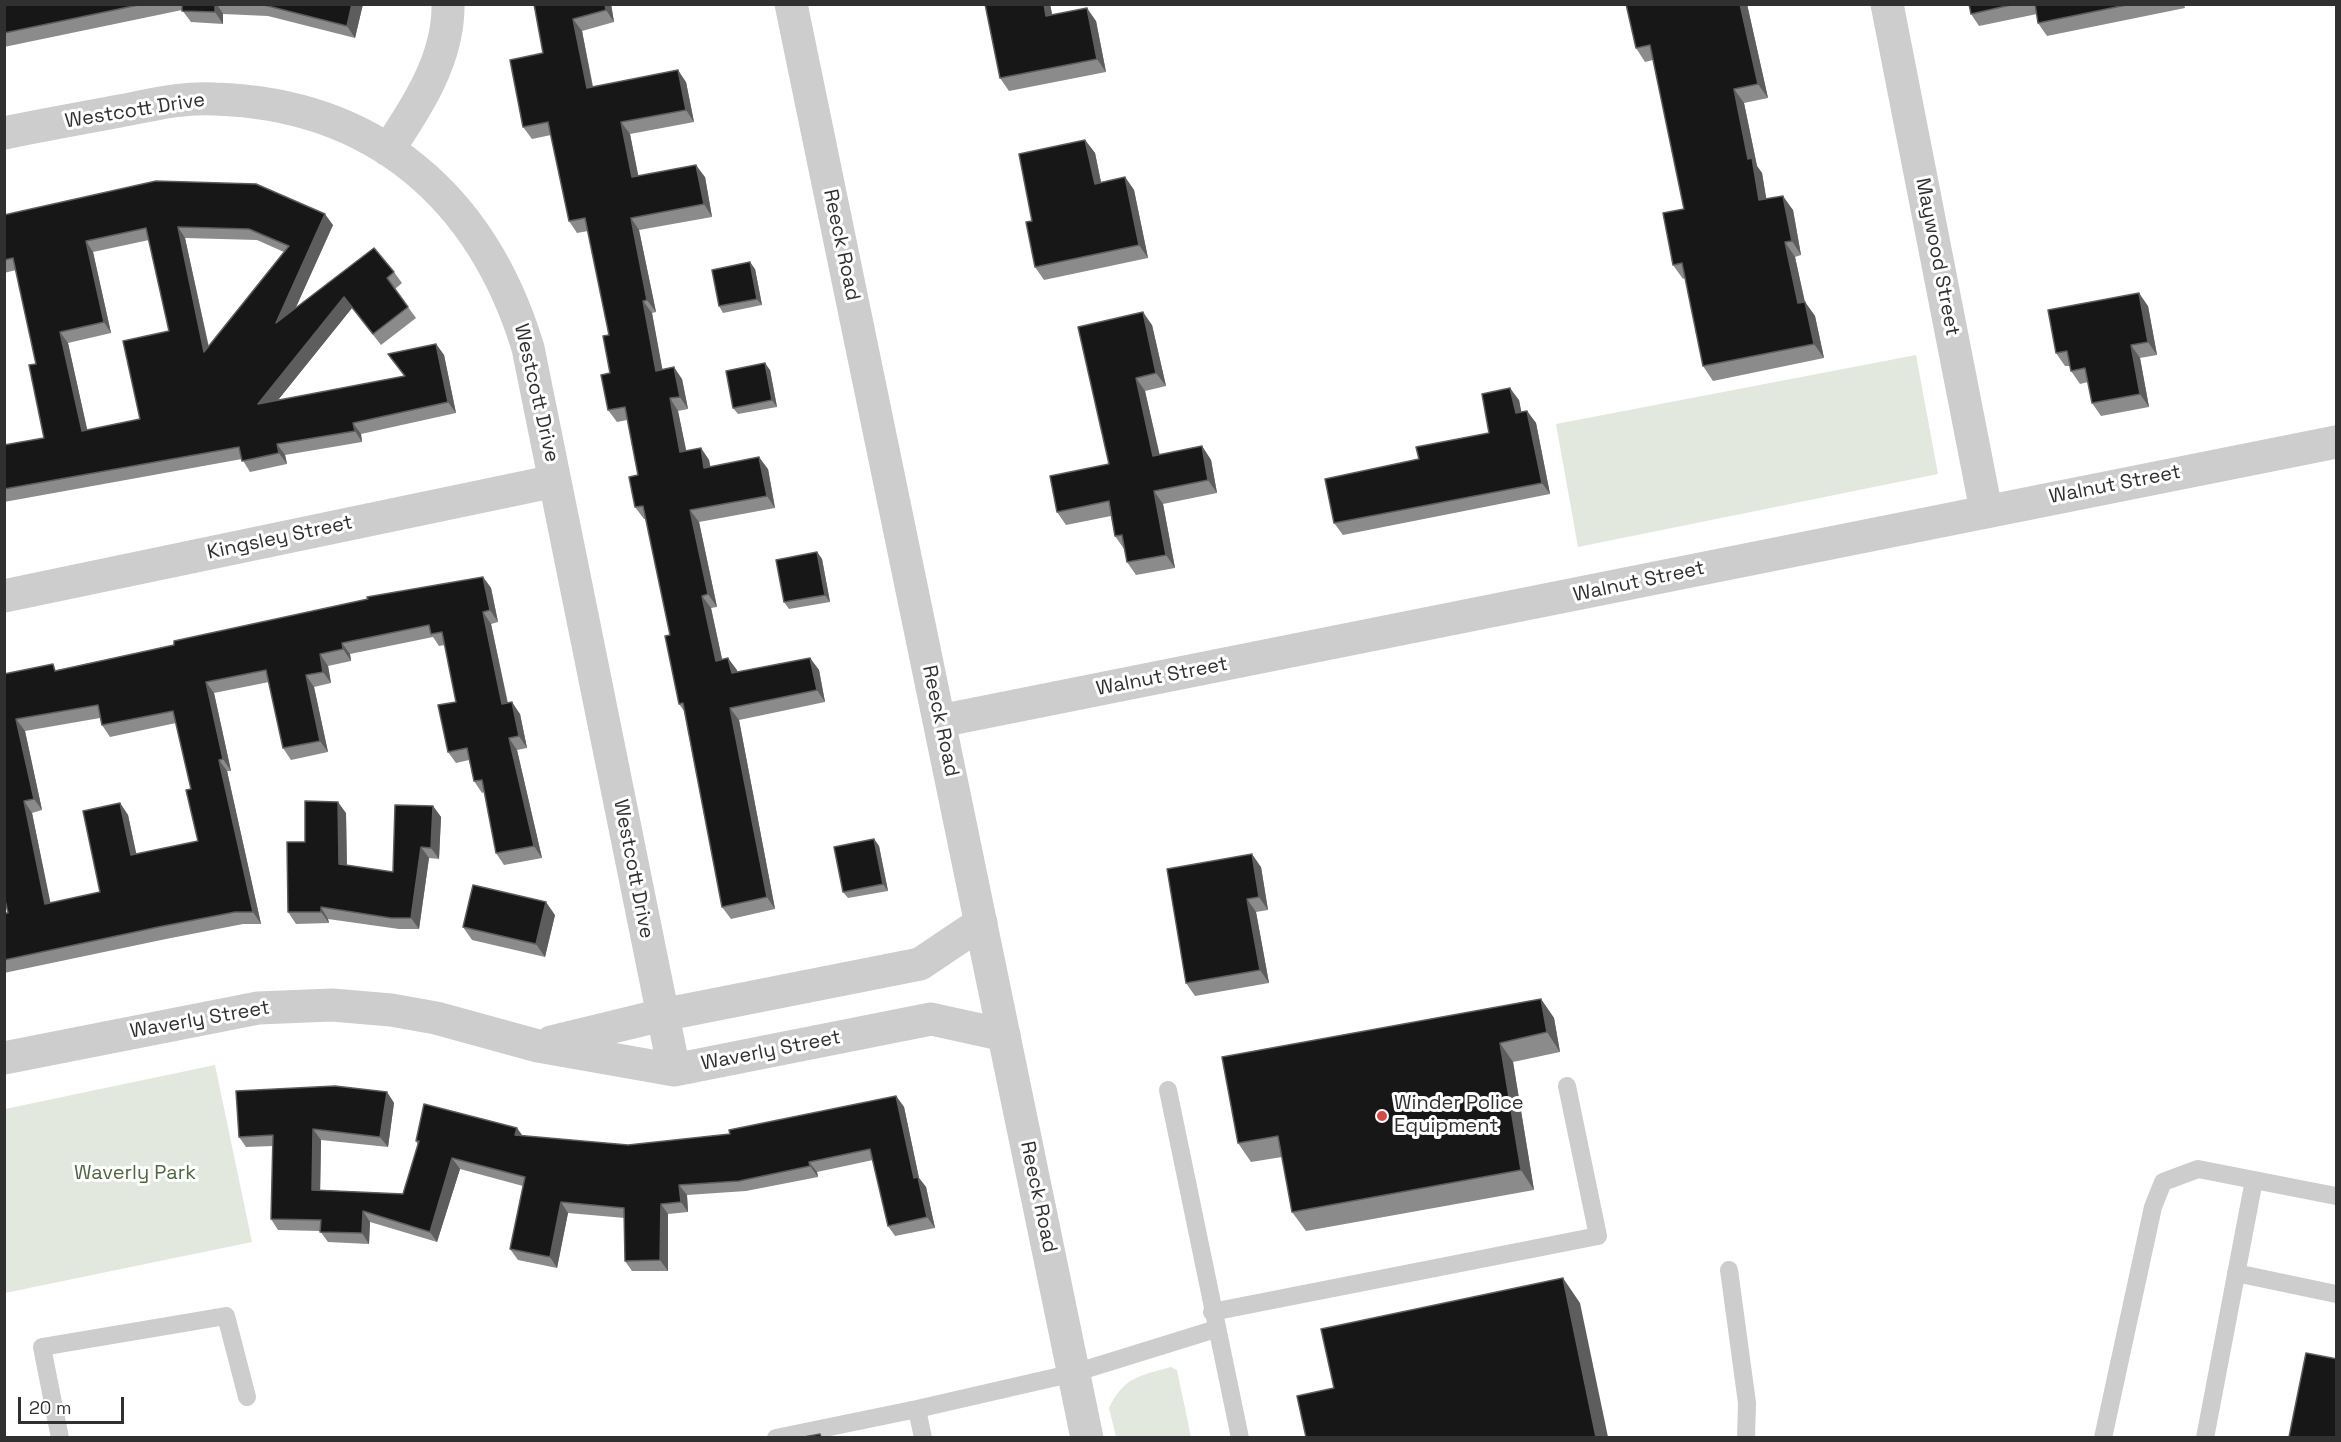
<!DOCTYPE html>
<html>
<head>
<meta charset="utf-8">
<style>
  body { margin:0 }
  #map { position:relative; width:2341px; height:1442px; overflow:hidden; background:#fff; font-family:"Space Grotesk",sans-serif }
  canvas { display:block }
  .frame { position:absolute; inset:0; border:6px solid #303030; pointer-events:none }
  .scale { position:absolute; left:18px; top:1397px; width:106px; height:27px; box-sizing:border-box; border:3px solid #303030; border-top:0; padding-left:8px; font-size:18px; line-height:21px; white-space:nowrap; color:#303030; -webkit-text-stroke:4px #fff; paint-order:stroke }
</style>
</head>
<body>
<div id="map">
<canvas width="2341" height="1442"></canvas>
<div class="frame"></div>
<div class="scale">20 m</div>
</div>
<script>
const ctx = document.querySelector('canvas').getContext('2d');
ctx.lineJoin = 'round';
function fillPath(path, color) { ctx.fillStyle = color; ctx.fill(path, 'evenodd'); }
function stroke(path, color, width, dash) { ctx.strokeStyle = color; ctx.lineWidth = width; ctx.lineCap = dash ? 'butt' : 'round'; ctx.setLineDash(dash || []); ctx.stroke(path); }
function drawText(font, color, halo, rows, align = 'center') {
  ctx.font = font + ' "Space Grotesk",sans-serif'; ctx.lineWidth = 6; ctx.setLineDash([]); ctx.textBaseline = 'middle'; ctx.strokeStyle = halo; ctx.fillStyle = color; for (const [text, x, y, turn = 0] of rows) {
    ctx.save(); ctx.translate(x, y); ctx.rotate((+turn || 0) * Math.PI / 180); ctx.textAlign = isNaN(turn) ? turn : align; if (halo) ctx.strokeText(text, 0, 0); ctx.fillText(text, 0, 0); ctx.restore();
  }
}
fillPath(new Path2D(`
  M 1916,355 L 1938,474 L 1578,547 L 1556,424 Z
  M 215,1065 L 252,1242 L 5,1293 L 5,1109 Z
  M 1171,1367 L 1177,1370 L 1191,1437 L 1116,1437 L 1109,1408 C 1124,1377 1139,1376 1171,1367 Z`), '#e2e8dd');
stroke(new Path2D(`
  M 1168,1090 L 1240,1438
  M 1729,1270 L 1747,1403 L 1746,1438
  M 2236,1273 L 2336,1294
  M 1212,1312 L 1598,1236 L 1567,1086
  M 60,1438 L 42,1347 L 226,1316 L 247,1397
  M 776,1438 L 917,1409
  M 923,1438 L 917,1409 L 1074,1373 L 1216,1329
  M 2103,1438 L 2153,1207 L 2163,1182 L 2198,1169 L 2336,1196
  M 2205,1438 L 2254,1180`), '#cdcdcd', 18);
stroke(new Path2D(`
  M 1887,4 L 1986,510
  M 4,133 C 43,125 82,118 120,111 C 151,105 183,97 215,99 C 375,104 482,197 528,348 L 674,1070
  M 388,150 C 417,107 449,58 448,4
  M 4,596 L 555,481
  M 940,721 L 2336,442
  M 551,1042 L 662,1015 L 920,964 L 981,923
  M 4,1058 L 258,1008 L 332,1005 L 391,1010 L 436,1018 L 538,1046 L 674,1070 L 931,1019 L 1004,1035`), '#cdcdcd', 33);
stroke(new Path2D(`
  M 791,4 L 1087,1438`), '#cdcdcd', 33);
fillPath(new Path2D(`
  M 4,4 L 363,4 L 355,38 L 268,16 L 223,14 L 223,24 L 191,22 L 182,10 L 4,47 Z
  M 534,4 L 611,4 L 614,22 L 582,31 L 593,86 L 686,82 L 694,122 L 630,134 L 638,176 L 705,177 L 712,217 L 639,230 L 656,312 L 652,313 L 662,370 L 682,379 L 688,409 L 678,411 L 686,451 L 701,448 L 709,460 L 710,467 L 768,469 L 775,508 L 699,522 L 717,607 L 711,608 L 722,659 L 728,658 L 737,672 L 810,658 L 819,670 L 825,702 L 739,720 L 775,909 L 731,919 L 722,907 L 684,711 L 679,704 L 670,635 L 646,519 L 644,519 L 635,507 L 638,475 L 627,420 L 617,422 L 608,410 L 610,373 L 609,335 L 588,231 L 577,233 L 569,221 L 551,135 L 532,139 L 523,127 L 543,53 Z
  M 985,4 L 1050,4 L 1052,14 L 1096,21 L 1106,72 L 1009,91 L 1000,78 Z
  M 1747,4 L 1768,98 L 1744,103 L 1757,166 L 1762,173 L 1766,199 L 1793,210 L 1801,255 L 1795,257 L 1805,302 L 1815,316 L 1824,358 L 1713,381 L 1703,366 L 1685,278 L 1683,279 L 1673,265 L 1684,209 L 1653,60 L 1645,62 L 1636,48 Z
  M 1969,4 L 2184,4 L 2185,8 L 2047,36 L 2038,23 L 2037,14 L 1979,26 L 1971,14 Z
  M 1085,140 L 1095,153 L 1101,182 L 1125,177 L 1134,190 L 1148,258 L 1044,280 L 1035,267 L 1032,221 Z
  M 4,215 L 333,225 L 295,309 L 394,272 L 402,283 L 395,289 L 416,318 L 381,345 L 352,308 L 278,400 L 405,376 L 388,354 L 436,344 L 444,355 L 456,413 L 361,434 L 362,442 L 285,455 L 287,464 L 250,472 L 242,459 L 4,502 L 4,445 L 44,438 L 36,364 L 16,270 L 4,273 ZM 185,238 L 257,240 L 284,252 L 209,347 ZM 149,240 L 169,331 L 140,419 L 87,430 L 68,343 L 111,333 L 93,252 Z
  M 755,269 L 762,305 L 723,313 L 719,306 Z
  M 2148,306 L 2157,355 L 2140,358 L 2149,407 L 2101,416 L 2092,403 L 2088,382 L 2080,384 L 2071,371 L 2070,366 L 2065,366 L 2056,353 Z
  M 1152,325 L 1166,386 L 1145,391 L 1159,455 L 1202,446 L 1211,460 L 1217,493 L 1163,504 L 1175,568 L 1136,575 L 1127,562 L 1124,549 L 1115,536 L 1111,516 L 1066,525 L 1057,512 L 1109,464 Z
  M 770,370 L 777,407 L 738,414 L 733,408 Z
  M 1519,400 L 1521,412 L 1527,411 L 1536,423 L 1550,494 L 1343,535 L 1334,523 L 1419,459 L 1489,433 Z
  M 817,552 L 822,559 L 830,602 L 789,609 L 784,602 Z
  M 483,577 L 491,588 L 498,622 L 491,624 L 508,703 L 520,714 L 527,748 L 517,750 L 542,858 L 504,865 L 496,853 L 484,792 L 482,793 L 474,781 L 469,760 L 456,763 L 448,752 L 456,702 L 445,645 L 439,646 L 433,637 L 350,654 L 351,661 L 328,666 L 331,683 L 314,687 L 328,752 L 291,760 L 283,748 L 269,682 L 214,693 L 231,771 L 227,771 L 261,924 L 243,924 L 166,939 L 4,973 L 4,913 L 8,913 L 4,674 L 57,670 L 174,645 ZM 100,718 L 102,725 L 110,737 L 176,723 L 191,789 L 198,841 L 136,854 L 128,815 L 120,803 L 100,892 L 50,903 L 32,813 L 42,810 L 25,731 Z
  M 433,806 L 441,817 L 439,859 L 429,858 L 419,929 L 399,929 L 328,919 L 329,923 L 296,924 L 288,912 L 305,842 L 346,813 L 347,865 L 393,872 Z
  M 874,839 L 879,846 L 888,891 L 848,898 L 843,892 Z
  M 1261,867 L 1268,910 L 1256,912 L 1269,983 L 1195,996 L 1186,983 Z
  M 555,915 L 545,957 L 472,940 L 463,927 Z
  M 1541,999 L 1554,1018 L 1560,1052 L 1513,1062 L 1534,1190 L 1306,1231 L 1292,1212 L 1282,1157 L 1251,1162 L 1238,1143 Z
  M 387,1092 L 394,1103 L 388,1147 L 321,1140 L 320,1190 L 403,1194 L 418,1145 L 416,1141 L 522,1136 L 628,1145 L 730,1134 L 896,1096 L 904,1107 L 919,1178 L 926,1187 L 935,1228 L 895,1236 L 888,1226 L 873,1160 L 817,1172 L 818,1177 L 746,1191 L 687,1195 L 688,1212 L 668,1214 L 668,1271 L 632,1271 L 625,1261 L 625,1218 L 568,1213 L 557,1268 L 518,1260 L 510,1249 L 523,1186 L 460,1169 L 437,1242 L 370,1222 L 369,1244 L 328,1242 L 320,1231 L 278,1230 L 271,1219 L 273,1146 L 246,1147 L 239,1137 Z`), '#8b8b8b');
fillPath(new Path2D(`
  M 215,4 L 217,4 L 223,14 L 223,24 L 215,12 Z
  M 352,4 L 363,4 L 355,38 L 347,26 Z
  M 605,4 L 611,4 L 614,22 L 606,10 Z
  M 1044,4 L 1050,4 L 1055,29 L 1046,16 Z
  M 1740,4 L 1747,4 L 1768,98 L 1758,84 Z
  M 1087,8 L 1096,21 L 1106,72 L 1097,59 Z
  M 573,19 L 582,31 L 595,100 L 587,88 Z
  M 678,70 L 686,82 L 694,122 L 686,110 Z
  M 1734,89 L 1744,103 L 1757,166 L 1762,173 L 1769,214 L 1759,200 L 1748,159 Z
  M 621,122 L 630,134 L 641,189 L 632,177 Z
  M 1085,140 L 1095,153 L 1104,197 L 1095,184 Z
  M 696,165 L 705,177 L 712,217 L 704,204 Z
  M 1125,177 L 1134,190 L 1148,258 L 1139,245 Z
  M 1783,196 L 1793,210 L 1801,255 L 1792,241 Z
  M 325,214 L 333,225 L 284,334 L 276,323 Z
  M 631,218 L 639,230 L 656,312 L 647,300 Z
  M 178,227 L 185,238 L 212,363 L 204,352 Z
  M 86,241 L 93,252 L 111,333 L 104,322 Z
  M 1785,242 L 1795,257 L 1808,317 L 1798,303 Z
  M 750,262 L 755,269 L 762,305 L 757,299 Z
  M 2139,293 L 2148,306 L 2157,355 L 2148,342 Z
  M 344,297 L 352,308 L 266,415 L 258,404 Z
  M 643,301 L 652,313 L 665,383 L 656,371 Z
  M 1805,302 L 1815,316 L 1824,358 L 1814,344 Z
  M 1143,312 L 1152,325 L 1166,386 L 1156,373 Z
  M 60,332 L 68,343 L 90,442 L 82,431 Z
  M 436,344 L 444,355 L 456,413 L 448,402 Z
  M 2131,345 L 2140,358 L 2149,407 L 2140,394 Z
  M 765,363 L 770,370 L 777,407 L 772,400 Z
  M 674,367 L 682,379 L 688,409 L 680,397 Z
  M 1136,378 L 1145,391 L 1163,469 L 1153,456 Z
  M 1510,388 L 1519,400 L 1524,425 L 1516,413 Z
  M 670,398 L 678,411 L 689,464 L 680,452 Z
  M 1527,411 L 1536,423 L 1550,494 L 1542,483 Z
  M 353,423 L 361,434 L 362,442 L 355,431 Z
  M 277,444 L 285,455 L 287,464 L 279,453 Z
  M 1202,446 L 1211,460 L 1217,493 L 1208,480 Z
  M 701,448 L 709,460 L 713,480 L 704,468 Z
  M 759,457 L 768,469 L 775,508 L 767,496 Z
  M 1154,491 L 1163,504 L 1175,568 L 1166,555 Z
  M 690,510 L 699,522 L 717,607 L 708,594 Z
  M 817,552 L 822,559 L 830,602 L 825,595 Z
  M 483,577 L 491,588 L 498,622 L 490,610 Z
  M 702,596 L 711,608 L 725,673 L 716,661 Z
  M 483,612 L 491,624 L 510,715 L 502,704 Z
  M 342,643 L 350,654 L 351,661 L 343,649 Z
  M 320,654 L 328,666 L 331,683 L 323,672 Z
  M 728,658 L 737,670 L 740,685 L 732,673 Z
  M 810,658 L 819,670 L 825,702 L 817,690 Z
  M 306,675 L 314,687 L 328,752 L 320,741 Z
  M 206,682 L 214,693 L 231,771 L 223,759 Z
  M 512,702 L 520,714 L 527,748 L 519,736 Z
  M 730,708 L 739,720 L 775,909 L 767,897 Z
  M 16,719 L 25,731 L 42,810 L 34,799 Z
  M 509,738 L 517,750 L 542,858 L 534,846 Z
  M 219,760 L 227,771 L 261,924 L 253,912 Z
  M 24,801 L 32,813 L 53,915 L 45,904 Z
  M 338,802 L 346,813 L 347,876 L 339,864 Z
  M 120,803 L 128,815 L 139,866 L 131,855 Z
  M 433,806 L 441,817 L 439,859 L 431,848 Z
  M 874,839 L 879,846 L 888,891 L 883,884 Z
  M 421,847 L 429,858 L 419,929 L 411,918 Z
  M 1252,854 L 1261,867 L 1268,910 L 1259,897 Z
  M 1247,899 L 1256,912 L 1269,983 L 1260,970 Z
  M 546,902 L 555,915 L 545,957 L 536,944 Z
  M 321,907 L 328,919 L 329,923 L 321,912 Z
  M 1541,999 L 1554,1018 L 1560,1052 L 1547,1032 Z
  M 1500,1043 L 1513,1062 L 1534,1190 L 1521,1170 Z
  M 387,1092 L 394,1103 L 388,1147 L 380,1137 Z
  M 896,1096 L 904,1107 L 919,1178 L 926,1187 L 935,1228 L 927,1217 L 914,1178 Z
  M 517,1128 L 525,1139 L 515,1135 Z
  M 313,1129 L 321,1140 L 320,1200 L 312,1190 Z
  M 452,1158 L 460,1169 L 437,1242 L 430,1232 Z
  M 809,1162 L 817,1172 L 818,1177 L 810,1166 Z
  M 679,1185 L 687,1195 L 688,1212 L 681,1202 Z
  M 561,1202 L 568,1213 L 557,1268 L 550,1257 Z
  M 661,1204 L 668,1214 L 668,1271 L 660,1260 Z
  M 363,1211 L 370,1222 L 369,1244 L 362,1233 Z
  M 1563,1278 L 1580,1303 L 1608,1437 L 1596,1437 Z`), '#5d5d5d');
const building = new Path2D(`
  M 4,4 L 143,4 L 4,33 Z
  M 182,4 L 215,4 L 215,12 L 182,11 Z
  M 260,4 L 352,4 L 347,26 Z
  M 534,4 L 605,4 L 606,10 L 573,19 L 587,88 L 678,70 L 686,110 L 621,122 L 632,177 L 696,165 L 704,204 L 631,218 L 647,300 L 643,301 L 656,371 L 674,367 L 680,397 L 670,398 L 680,452 L 701,448 L 704,468 L 759,457 L 767,496 L 690,510 L 708,594 L 702,596 L 716,661 L 728,658 L 732,673 L 810,658 L 817,690 L 730,708 L 767,897 L 722,907 L 683,703 L 679,704 L 665,636 L 670,635 L 643,506 L 635,507 L 629,477 L 638,475 L 625,407 L 608,410 L 601,375 L 610,373 L 603,336 L 609,335 L 585,218 L 569,221 L 548,122 L 523,127 L 510,60 L 543,53 Z
  M 985,4 L 1044,4 L 1046,16 L 1087,8 L 1097,59 L 1000,78 Z
  M 1626,4 L 1740,4 L 1758,84 L 1734,89 L 1748,159 L 1752,158 L 1759,200 L 1783,196 L 1792,241 L 1785,242 L 1798,303 L 1805,302 L 1814,344 L 1703,366 L 1682,263 L 1673,265 L 1663,213 L 1684,209 L 1650,45 L 1636,48 Z
  M 1969,4 L 2015,4 L 1971,14 Z
  M 2035,4 L 2131,4 L 2038,23 Z
  M 1085,140 L 1095,184 L 1125,177 L 1139,245 L 1035,267 L 1026,222 L 1032,221 L 1019,154 Z
  M 156,181 L 256,184 L 325,214 L 276,323 L 374,248 L 394,272 L 387,278 L 408,307 L 373,334 L 344,297 L 258,404 L 405,376 L 388,354 L 436,344 L 448,402 L 353,423 L 355,431 L 277,444 L 279,453 L 242,461 L 239,447 L 4,489 L 4,445 L 44,438 L 29,365 L 36,364 L 13,258 L 4,260 L 4,215 ZM 178,227 L 249,229 L 289,246 L 204,352 ZM 146,228 L 169,331 L 123,341 L 140,419 L 82,431 L 60,332 L 104,322 L 86,241 Z
  M 750,262 L 757,299 L 719,306 L 712,270 Z
  M 2139,293 L 2148,342 L 2131,345 L 2140,394 L 2092,403 L 2085,368 L 2071,371 L 2067,351 L 2056,353 L 2048,310 Z
  M 1143,312 L 1156,373 L 1136,378 L 1153,456 L 1202,446 L 1208,480 L 1154,491 L 1166,555 L 1127,562 L 1122,535 L 1115,536 L 1109,501 L 1057,512 L 1050,476 L 1109,464 L 1078,327 Z
  M 765,363 L 772,400 L 733,408 L 726,371 Z
  M 1510,388 L 1516,413 L 1527,411 L 1542,483 L 1334,523 L 1325,479 L 1419,459 L 1416,447 L 1489,433 L 1482,394 Z
  M 817,552 L 825,595 L 784,602 L 776,560 Z
  M 483,577 L 490,610 L 483,612 L 502,704 L 512,702 L 519,736 L 509,738 L 534,846 L 496,853 L 482,780 L 474,781 L 467,748 L 448,752 L 438,705 L 456,702 L 442,632 L 431,634 L 429,625 L 342,643 L 343,649 L 320,654 L 323,672 L 306,675 L 320,741 L 283,748 L 266,670 L 206,682 L 223,759 L 219,760 L 253,912 L 235,912 L 158,927 L 4,960 L 4,913 L 8,913 L 4,896 L 4,674 L 53,664 L 55,671 L 174,645 L 174,641 L 368,599 L 367,597 ZM 98,705 L 102,725 L 173,711 L 191,789 L 186,790 L 198,841 L 131,855 L 120,803 L 83,811 L 100,892 L 45,904 L 24,801 L 34,799 L 16,719 Z
  M 305,801 L 338,802 L 339,864 L 393,872 L 395,805 L 433,806 L 431,848 L 421,847 L 411,918 L 391,918 L 321,907 L 321,912 L 288,912 L 287,842 L 305,842 Z
  M 874,839 L 883,884 L 843,892 L 834,847 Z
  M 1252,854 L 1259,897 L 1247,899 L 1260,970 L 1186,983 L 1167,869 Z
  M 473,885 L 546,902 L 536,944 L 463,927 Z
  M 1541,999 L 1547,1032 L 1500,1043 L 1521,1170 L 1292,1212 L 1278,1136 L 1238,1143 L 1222,1057 Z
  M 335,1086 L 387,1092 L 380,1137 L 313,1129 L 312,1190 L 403,1194 L 419,1141 L 416,1141 L 424,1104 L 517,1128 L 515,1135 L 628,1145 L 730,1134 L 729,1130 L 896,1096 L 914,1178 L 918,1177 L 927,1217 L 888,1226 L 870,1149 L 809,1162 L 810,1166 L 739,1181 L 679,1185 L 681,1202 L 661,1204 L 660,1260 L 625,1261 L 624,1208 L 561,1202 L 550,1257 L 510,1249 L 525,1177 L 452,1158 L 430,1232 L 363,1211 L 362,1233 L 320,1232 L 321,1220 L 271,1219 L 273,1135 L 239,1137 L 236,1091 Z
  M 1563,1278 L 1596,1437 L 1306,1437 L 1297,1396 L 1334,1388 L 1321,1329 Z
  M 2306,1353 L 2337,1359 L 2337,1437 L 2289,1437 Z
  M 820,1434 L 821,1437 L 804,1437 Z`);
fillPath(building, '#171717');
stroke(building, '#5d5d5d', 1.5);
for (const [x, y, r, color] of [
  [1382,1116,6,"#d24c47"]
]) { const dot = new Path2D(); dot.arc(x, y, r, 0, 2 * Math.PI); ctx.fillStyle = color; ctx.fill(dot); stroke(dot, '#fff', 2); }
drawText('20px', '#303030', '#fff', [
  ["Westcott Drive",135,111,-9],
  ["Reeck Road",841,245,78],
  ["Maywood Street",1937,257,79],
  ["Westcott Drive",536,393,77],
  ["Walnut Street",2115,485,-11],
  ["Kingsley Street",280,538,-12],
  ["Walnut Street",1639,582,-12],
  ["Walnut Street",1162,677,-11],
  ["Reeck Road",940,721,78],
  ["Westcott Drive",633,869,79],
  ["Waverly Street",200,1020,-10],
  ["Waverly Street",771,1051,-11],
  ["Reeck Road",1038,1197,78]
]);
drawText('20px', '#303030', '#fff', [
  ["Winder Police",1394,1104],
  ["Equipment",1394,1127]
], 'left');
drawText('20px', '#4f6742', '#fff', [
  ["Waverly Park",135,1174]
]);
</script>
</body>
</html>
